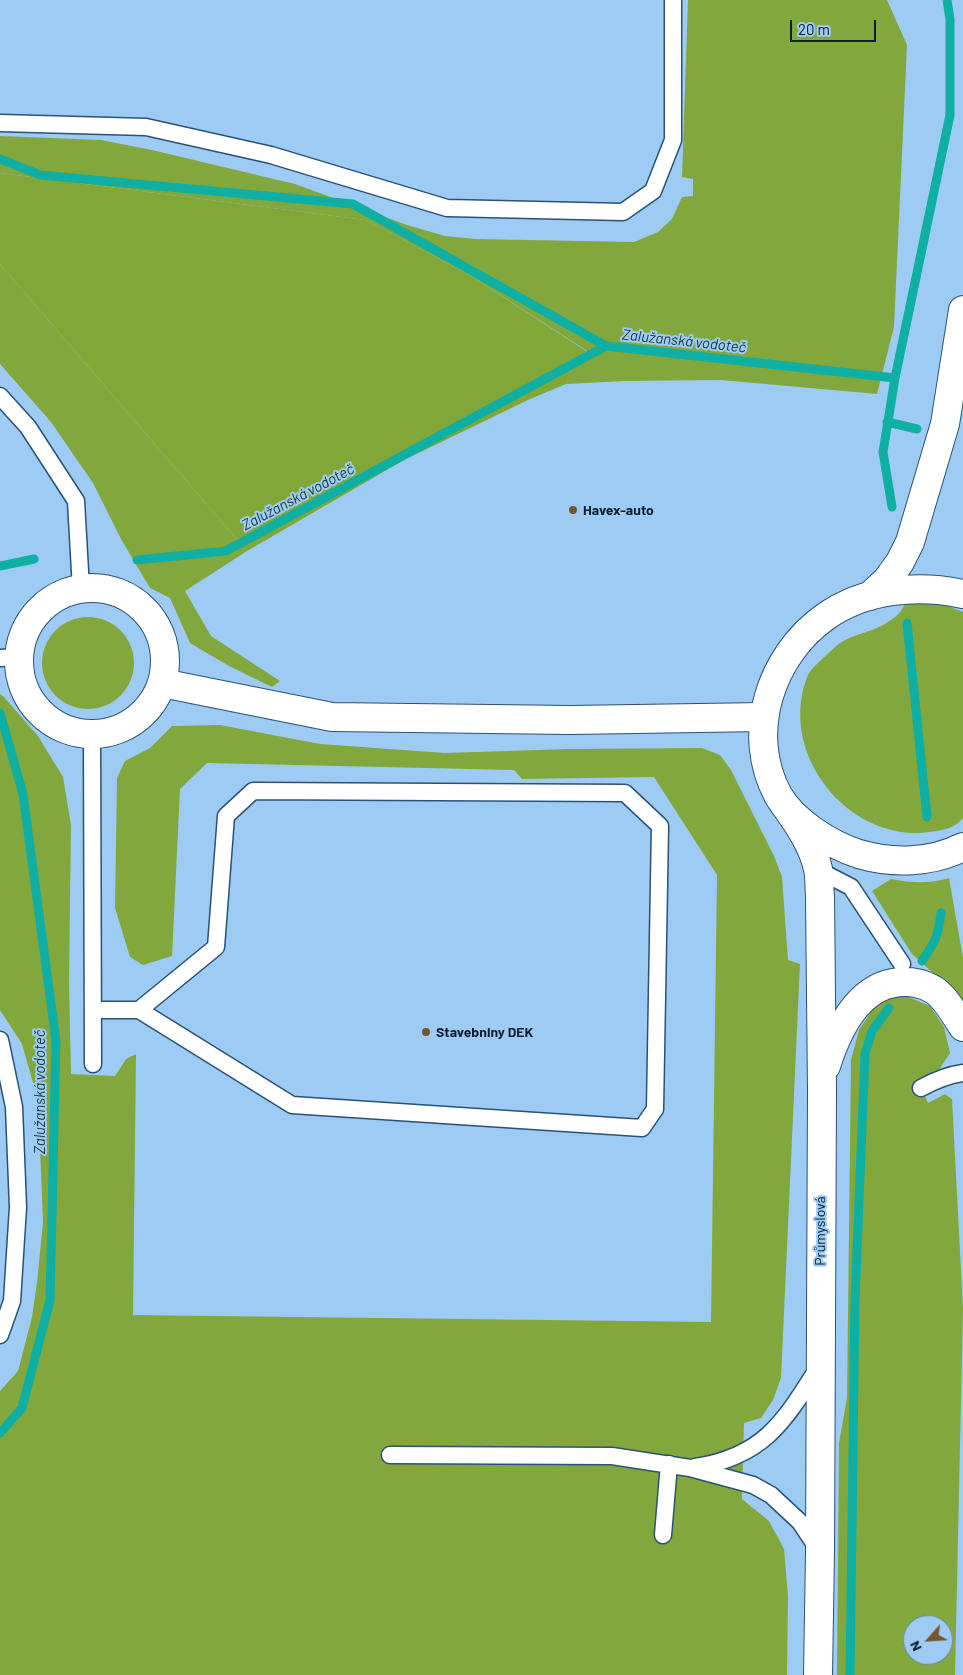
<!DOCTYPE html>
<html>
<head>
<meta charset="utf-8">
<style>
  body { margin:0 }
  #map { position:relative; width:963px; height:1675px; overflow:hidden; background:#9ecbf4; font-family:Barlow,sans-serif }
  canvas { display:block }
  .north { position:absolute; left:903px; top:1615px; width:50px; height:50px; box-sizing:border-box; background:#9ecbf4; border:1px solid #6486a4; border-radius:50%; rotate:244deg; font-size:14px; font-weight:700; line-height:20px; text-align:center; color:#0d1e2d }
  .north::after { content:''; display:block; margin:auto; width:18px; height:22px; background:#78542e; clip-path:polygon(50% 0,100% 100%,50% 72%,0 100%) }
  .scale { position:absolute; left:790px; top:20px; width:86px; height:22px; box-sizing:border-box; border:2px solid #0d1e2d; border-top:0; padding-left:6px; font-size:15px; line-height:18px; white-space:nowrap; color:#0d1e2d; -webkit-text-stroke:4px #9ecbf4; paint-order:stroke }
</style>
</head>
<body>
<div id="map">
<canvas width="963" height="1675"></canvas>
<div class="north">N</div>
<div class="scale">20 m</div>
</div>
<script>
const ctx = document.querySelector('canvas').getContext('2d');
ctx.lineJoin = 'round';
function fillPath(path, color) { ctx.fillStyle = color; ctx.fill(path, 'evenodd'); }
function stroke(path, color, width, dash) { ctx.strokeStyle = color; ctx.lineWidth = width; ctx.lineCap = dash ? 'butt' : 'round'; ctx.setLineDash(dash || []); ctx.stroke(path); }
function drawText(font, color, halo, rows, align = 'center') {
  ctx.font = font + ' Barlow,sans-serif'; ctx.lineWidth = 4; ctx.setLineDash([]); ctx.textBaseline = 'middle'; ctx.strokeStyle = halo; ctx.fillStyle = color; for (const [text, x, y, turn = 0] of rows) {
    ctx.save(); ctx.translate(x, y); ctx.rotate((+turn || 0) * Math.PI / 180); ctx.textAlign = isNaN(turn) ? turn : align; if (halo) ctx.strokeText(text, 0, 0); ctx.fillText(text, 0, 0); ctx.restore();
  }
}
fillPath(new Path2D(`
  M 688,0 L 887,0 L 907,45 L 894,327 L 877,394 L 721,380 L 625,381 L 566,384 L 570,371 L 587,351 L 466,273 L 365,220 L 0,173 L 0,136 L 101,140 L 152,150 L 295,184 L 407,225 L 445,236 L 475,239 L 634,242 L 658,232 L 672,219 L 682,197 L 693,196 L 693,179 L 682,177 Z
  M 0,264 L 247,551 L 185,591 L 211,636 L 280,681 L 272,687 L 229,666 L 190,643 L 170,598 L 150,588 L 121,539 L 93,483 L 51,422 L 0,364 Z
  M 908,599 L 942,604 L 963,612 L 963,818 C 954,829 943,830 929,832 C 848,843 776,752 808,675 C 811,669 818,663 823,658 C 830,652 838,643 847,639 C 863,632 881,629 895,617 C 901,613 904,605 908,599 Z
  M42 663a46 46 0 1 1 92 0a46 46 0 1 1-92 0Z
  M 0,694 L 3,696 L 38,736 L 63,777 L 71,825 L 69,983 L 71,1074 L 115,1076 L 126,1059 L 136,1054 L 133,1315 L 711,1322 L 717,875 L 654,777 L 522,779 L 514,770 L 207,763 L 180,789 L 172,956 L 143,965 L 130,957 L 115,908 L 117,778 L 125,761 L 150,748 L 172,726 L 220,725 L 320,744 L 445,753 L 569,749 L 702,748 L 720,755 L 731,770 L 774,856 L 782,877 L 788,960 L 800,964 L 781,1378 L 773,1400 L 761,1418 L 744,1423 L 742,1499 L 769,1521 L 784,1549 L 788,1596 L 787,1675 L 0,1675 L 0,1391 L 18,1371 L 32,1317 L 37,1283 L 43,1222 L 38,1100 L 22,1044 L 0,1010 Z
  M 949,878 L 963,958 L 963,1000 L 912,954 L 872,891 L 891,879 C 911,883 930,884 949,878 Z
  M 906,996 L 930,1006 L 944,1027 L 950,1053 L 939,1070 L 919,1081 L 928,1103 L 945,1094 L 952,1099 L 963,1309 L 955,1675 L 837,1675 L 839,1443 L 847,1398 L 851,1060 L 859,1030 L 873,1009 L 889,998 ZM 913,1625 L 943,1625 L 943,1655 L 913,1655 Z`), '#82a83d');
fillPath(new Path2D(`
  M 0,173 L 365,220 L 466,273 L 586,351 L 570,371 L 566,384 L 530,399 L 404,460 L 247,551 L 0,264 Z`), '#80a737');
stroke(new Path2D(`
  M 0,159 L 40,175 L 353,204 L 606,346
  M 887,422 L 917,429
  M 892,507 L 883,452 L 895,378
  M 137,560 L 226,551 L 606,346 L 895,378 L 950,115 L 950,19 L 947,0
  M 0,566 L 34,559
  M 907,623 L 927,817
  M 0,713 L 23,794 L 56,1041 L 50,1300 L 22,1408 L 0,1433
  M 922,961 C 935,942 938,937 941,913
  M 850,1675 L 855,1300 L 865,1054 L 872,1031 L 889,1008`), '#0fafa3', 9);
const service = new Path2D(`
  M 0,123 L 146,127 L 271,155 L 447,208 L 623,212 L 653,191 L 673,140 L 673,0
  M 0,396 L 28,427 L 76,501 L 81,589
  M 0,658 L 19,657
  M 92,735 L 93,1064
  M 818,870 L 851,887 L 902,964
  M 93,1010 L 139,1010 L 292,1105 L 642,1128 L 655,1109 L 660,826 L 625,793 L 253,791 L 226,816 L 216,947 L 139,1010
  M 0,1040 L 14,1107 L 18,1207 L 12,1301 L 0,1335
  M 921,1088 C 934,1081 948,1075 963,1073
  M 390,1455 L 612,1456 L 690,1468 L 753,1485 L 771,1495 L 800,1522 L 818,1549
  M 695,1467 C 763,1457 784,1422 818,1368
  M 663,1535 L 669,1464`);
const minor = new Path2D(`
  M19 661a73 73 0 1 1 146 0a73 73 0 1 1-146 0Z
  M 162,683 L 332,717 L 570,720 L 764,717`);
const primary = new Path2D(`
  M 963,594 C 917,584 864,589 825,617 C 770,656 745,734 778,795 C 793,822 831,845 859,854 C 893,864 931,863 963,847
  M 870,596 L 887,580 L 900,562 L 910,542 L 945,424 L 963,310
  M 779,797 C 795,820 812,842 818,869 C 820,878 819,887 820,896 L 822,1092 L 820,1553 L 818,1675
  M 826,1066 C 838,1028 861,980 907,982 C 918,982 933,987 941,996 C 950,1005 956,1017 963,1027`);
stroke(service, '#295276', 19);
stroke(minor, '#295276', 30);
stroke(primary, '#295276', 30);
stroke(service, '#fff', 16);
stroke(minor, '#fff', 28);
stroke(primary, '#fff', 28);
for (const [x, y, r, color] of [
  [573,510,5,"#78542e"],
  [426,1032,5,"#78542e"]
]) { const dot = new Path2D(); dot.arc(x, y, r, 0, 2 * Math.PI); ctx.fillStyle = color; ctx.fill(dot); stroke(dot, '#9ecbf4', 2); }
drawText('bold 14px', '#0d1e2d', '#9ecbf4', [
  ["Havex-auto",583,510],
  ["Stavebniny DEK",436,1032]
], 'left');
drawText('14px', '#0d1e2d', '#9ecbf4', [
  ["Průmyslová",820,1231,-90]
]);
drawText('italic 15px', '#1a3633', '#9ecbf4', [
  ["Zalužanská vodoteč",684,341,6],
  ["Zalužanská vodoteč",298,497,-28],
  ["Zalužanská vodoteč",40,1092,-90]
]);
</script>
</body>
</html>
